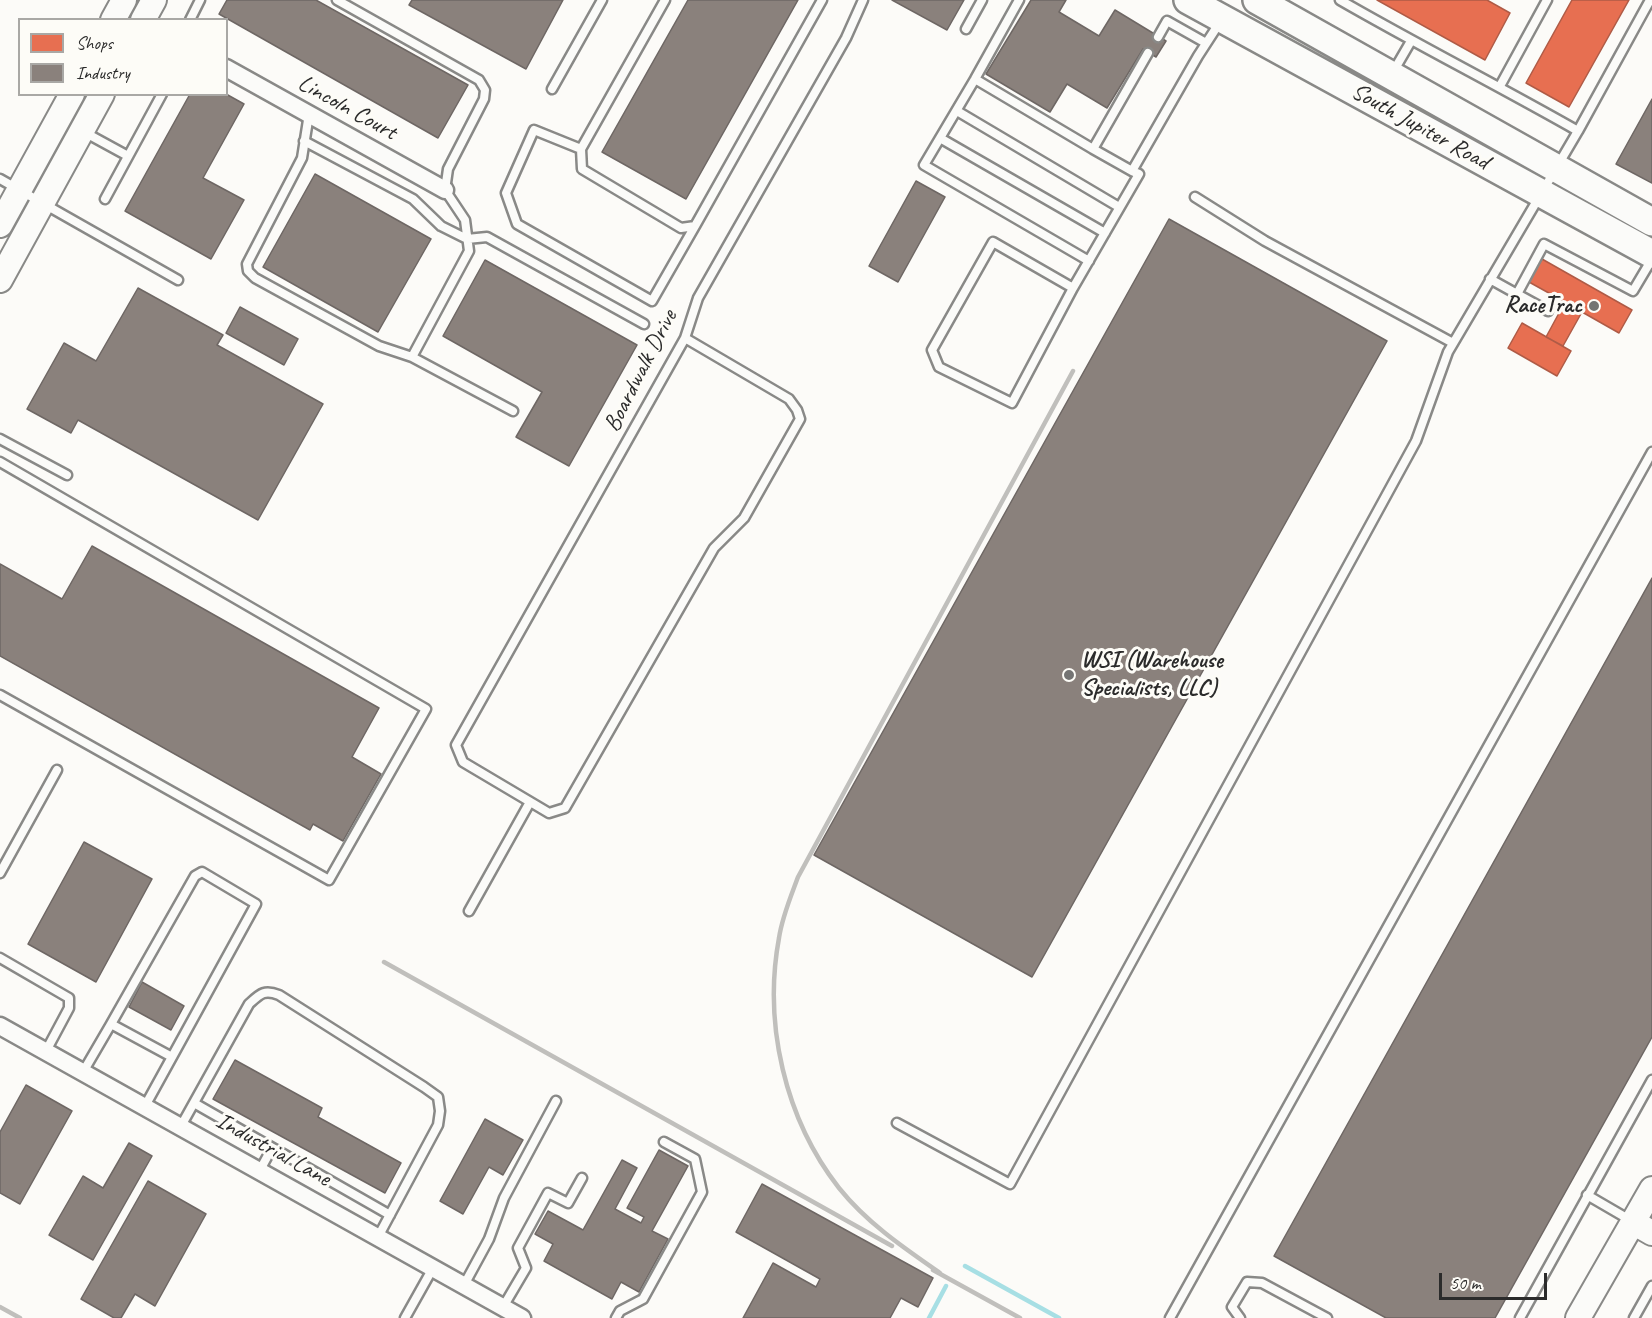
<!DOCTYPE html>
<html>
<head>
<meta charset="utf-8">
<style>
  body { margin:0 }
  #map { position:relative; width:1652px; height:1318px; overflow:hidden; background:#fcfbf8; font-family:Caveat,sans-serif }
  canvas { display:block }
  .legend { position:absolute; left:18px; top:18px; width:210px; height:78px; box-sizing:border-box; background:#fdfcf7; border:2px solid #a9a8a5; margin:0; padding:8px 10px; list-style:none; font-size:18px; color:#2b2b2b }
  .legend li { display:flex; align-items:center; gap:12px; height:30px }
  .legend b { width:30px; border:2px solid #a9a8a5 }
  .scale { position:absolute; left:1439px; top:1273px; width:108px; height:27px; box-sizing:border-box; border:3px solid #2b2b2b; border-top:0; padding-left:8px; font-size:18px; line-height:21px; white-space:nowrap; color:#2b2b2b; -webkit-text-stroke:4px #fdfcf7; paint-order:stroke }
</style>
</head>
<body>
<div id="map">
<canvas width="1652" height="1318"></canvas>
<ul class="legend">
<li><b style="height:16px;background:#e76f51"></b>Shops</li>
<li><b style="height:16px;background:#8a817c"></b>Industry</li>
</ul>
<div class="scale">50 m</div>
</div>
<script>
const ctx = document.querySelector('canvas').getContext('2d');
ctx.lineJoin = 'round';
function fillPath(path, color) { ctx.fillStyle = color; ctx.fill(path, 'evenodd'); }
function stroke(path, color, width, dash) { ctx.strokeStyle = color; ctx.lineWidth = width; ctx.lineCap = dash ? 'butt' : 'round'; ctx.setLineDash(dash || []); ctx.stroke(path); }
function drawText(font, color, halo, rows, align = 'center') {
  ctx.font = font + ' Caveat,sans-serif'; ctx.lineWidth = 6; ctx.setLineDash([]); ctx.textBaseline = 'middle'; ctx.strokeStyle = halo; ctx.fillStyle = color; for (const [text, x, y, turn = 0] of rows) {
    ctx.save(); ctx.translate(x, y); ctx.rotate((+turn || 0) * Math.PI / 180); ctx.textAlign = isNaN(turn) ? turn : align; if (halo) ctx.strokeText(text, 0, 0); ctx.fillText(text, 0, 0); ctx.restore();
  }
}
const shops = new Path2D(`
  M 1377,0 L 1487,0 L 1510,13 L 1485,60 Z
  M 1572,0 L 1629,0 L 1569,107 L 1526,83 Z
  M 1542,259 L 1632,310 L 1619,333 L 1582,312 L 1563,346 L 1546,337 L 1565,302 L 1529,282 Z
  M 1522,323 L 1571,351 L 1557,376 L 1508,348 Z`);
fillPath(shops, '#e76f51');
stroke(shops, '#af5b46', 1.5);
const industry = new Path2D(`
  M 227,0 L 316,0 L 468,85 L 438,138 L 219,14 Z
  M 412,0 L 563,0 L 526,69 L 409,5 Z
  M 688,0 L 798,0 L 686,199 L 602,152 Z
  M 892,0 L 964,0 L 947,30 Z
  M 1031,0 L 1066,0 L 1059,12 L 1099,36 L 1115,10 L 1166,41 L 1156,57 L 1143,49 L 1107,108 L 1067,84 L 1050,112 L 986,74 Z
  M 190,94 L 226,94 L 244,104 L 203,178 L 244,200 L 211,259 L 125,211 Z
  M 1652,99 L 1652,183 L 1616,164 Z
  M 315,174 L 431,239 L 378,332 L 263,267 Z
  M 916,181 L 945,197 L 898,282 L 869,266 Z
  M 1169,219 L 1387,341 L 1032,977 L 814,855 Z
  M 485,260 L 637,345 L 569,466 L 516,437 L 542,392 L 443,336 Z
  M 138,288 L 223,335 L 217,345 L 323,404 L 258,520 L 78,420 L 71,433 L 27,409 L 64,343 L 96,361 Z
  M 240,307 L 298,339 L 284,365 L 226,333 Z
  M 92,546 L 379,708 L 352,757 L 381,774 L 343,841 L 313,824 L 310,830 L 0,656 L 0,564 L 62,599 Z
  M 1652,578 L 1652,1037 L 1495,1318 L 1386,1318 L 1274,1256 Z
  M 84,842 L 152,879 L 96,982 L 28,944 Z
  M 142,982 L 184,1006 L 171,1030 L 129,1007 Z
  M 235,1060 L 322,1108 L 318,1117 L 401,1163 L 385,1193 L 213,1099 Z
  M 26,1085 L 72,1111 L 20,1204 L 0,1193 L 0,1132 Z
  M 485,1119 L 523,1140 L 503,1175 L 489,1167 L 463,1214 L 440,1201 Z
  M 129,1143 L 152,1156 L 93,1260 L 49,1235 L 83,1176 L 103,1188 Z
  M 659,1150 L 688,1166 L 652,1231 L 668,1239 L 639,1292 L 621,1282 L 612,1299 L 544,1261 L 553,1244 L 535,1234 L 548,1211 L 583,1230 L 622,1160 L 637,1168 L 615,1209 L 641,1223 L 644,1217 L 627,1208 Z
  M 148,1181 L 206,1214 L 155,1306 L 135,1294 L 121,1318 L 114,1318 L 81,1299 Z
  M 762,1184 L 933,1278 L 918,1307 L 901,1298 L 890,1318 L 743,1318 L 773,1263 L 816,1287 L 820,1279 L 736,1232 Z`);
fillPath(industry, '#8a817c');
stroke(industry, '#6e6764', 1.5);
stroke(new Path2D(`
  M 965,1266 L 1059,1318
  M 929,1318 L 946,1286`), '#a7dfe4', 4.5);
const lane = new Path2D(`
  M 337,0 L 479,80 L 485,90 L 484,99 L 448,169 L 445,190 L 465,220 L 469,251 L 412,357 L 513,411
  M 665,0 L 581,149 L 582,169 L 681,228 L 695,226 L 822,0
  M 1019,0 L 975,79 L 924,165 L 1089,261
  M 1340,0 C 1418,45 1499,86 1578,131
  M 190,20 L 200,0
  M 966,29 L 982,0
  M 1158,37 L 1167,21 L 1206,43
  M 1148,53 L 1093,149 L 1132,171 L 1198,56 L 1220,22
  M 1393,72 L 1411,41
  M 975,79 L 1093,149
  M 1500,86 L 1547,0
  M 552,89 L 602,0
  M 957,111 L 1119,207
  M 309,114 L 302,158 L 247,264 L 248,271 L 255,278 L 379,346 L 412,357
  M 84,132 L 128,156
  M 940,138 L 1105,233
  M 304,141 L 413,199 L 441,226 L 467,239 L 487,237 L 644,324
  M 581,149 L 534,130 L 506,193 L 517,224 L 652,301 L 695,226
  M 0,179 L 178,280
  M 1195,197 L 1265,241 L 1453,343
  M 105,199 L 162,94
  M 1490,279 L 1517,294
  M 1073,288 L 1012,403 L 939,367 L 932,350 L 993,242 L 1073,288 L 1139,174 L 1132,171
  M 1548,311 L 1517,294 L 1544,244 L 1633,291 L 1652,259
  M 685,338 L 789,399 L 797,410 L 800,419 L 744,518 L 714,548 L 565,808 L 549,813 L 463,762 L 456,745 L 685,338 L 698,298 L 846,38 L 863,0
  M 0,439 L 67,475
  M 0,462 L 426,709 L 329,880 L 0,695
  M 0,873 L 57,770
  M 469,911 L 530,802
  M 0,958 L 69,998 L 69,1008 L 46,1051
  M 111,1024 L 195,876 L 202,872 L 256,904 L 172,1057
  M 83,1072 L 111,1024 L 172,1057 L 145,1106
  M 194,1103 L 390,1215
  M 897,1123 L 1010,1184 L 1416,441 L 1448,352 L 1578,131 L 1650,0
  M 181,1126 L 249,1004 C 260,994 264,989 279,995 L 424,1087 L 438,1097 L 440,1111 L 438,1125 L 378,1237
  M 260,1170 L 272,1148
  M 1587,1195 L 1630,1220
  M 464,1285 L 489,1239 L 504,1198 L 556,1101
  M 503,1307 L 526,1268 L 518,1248 L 548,1193 L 568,1203 L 582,1178
  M 405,1318 L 433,1268
  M 616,1318 L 620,1311 L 643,1299 L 702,1192 L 695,1159 L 664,1142
  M 1170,1318 L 1652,452
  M 1240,1318 L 1232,1307 L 1247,1282 L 1262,1283 L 1327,1318
  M 1520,1318 L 1652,1080
  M 1634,1318 L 1652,1286`);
const street = new Path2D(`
  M 226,68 L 445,190
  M 0,1026 L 522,1318`);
const secondary = new Path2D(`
  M 113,20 L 124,0
  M 143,20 L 154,0
  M 0,225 L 72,94
  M 0,280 L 102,94
  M 1633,1222 L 1652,1233
  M 1578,1318 L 1652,1189`);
const primary = new Path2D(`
  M 1188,0 L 1652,254
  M 1257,0 L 1652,222`);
stroke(lane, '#898987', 13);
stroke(street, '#898987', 21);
stroke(secondary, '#898987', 28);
stroke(primary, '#898987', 32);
stroke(lane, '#fbfbf9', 8);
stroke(street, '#fbfbf9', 16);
stroke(secondary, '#fbfbf9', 24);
stroke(primary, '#fbfbf9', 27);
stroke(new Path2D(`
  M 384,962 L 892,1246
  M 933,1270 L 1020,1318
  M 940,1273 C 904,1248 867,1223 839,1188 C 785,1119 763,1024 779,938 C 782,917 791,896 798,877 L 1073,371
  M 0,1307 L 20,1318`), '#c0bfbc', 4.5);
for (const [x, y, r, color] of [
  [1594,306,6,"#747473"],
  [1069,675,6,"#747473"]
]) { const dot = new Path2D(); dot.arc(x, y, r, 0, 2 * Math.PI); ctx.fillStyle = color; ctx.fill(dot); stroke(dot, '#fdfcf7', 2); }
drawText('24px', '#2b2b2b', '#fdfcf7', [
  ["Lincoln Court",347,108,29],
  ["South Jupiter Road",1420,127,29],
  ["Boardwalk Drive",641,371,-63],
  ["Industrial Lane",273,1150,29]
]);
drawText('bold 24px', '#2b2b2b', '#fdfcf7', [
  ["RaceTrac",1582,306],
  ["WSI (Warehouse",1081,661,"left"],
  ["Specialists, LLC)",1081,689,"left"]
], 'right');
</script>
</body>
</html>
